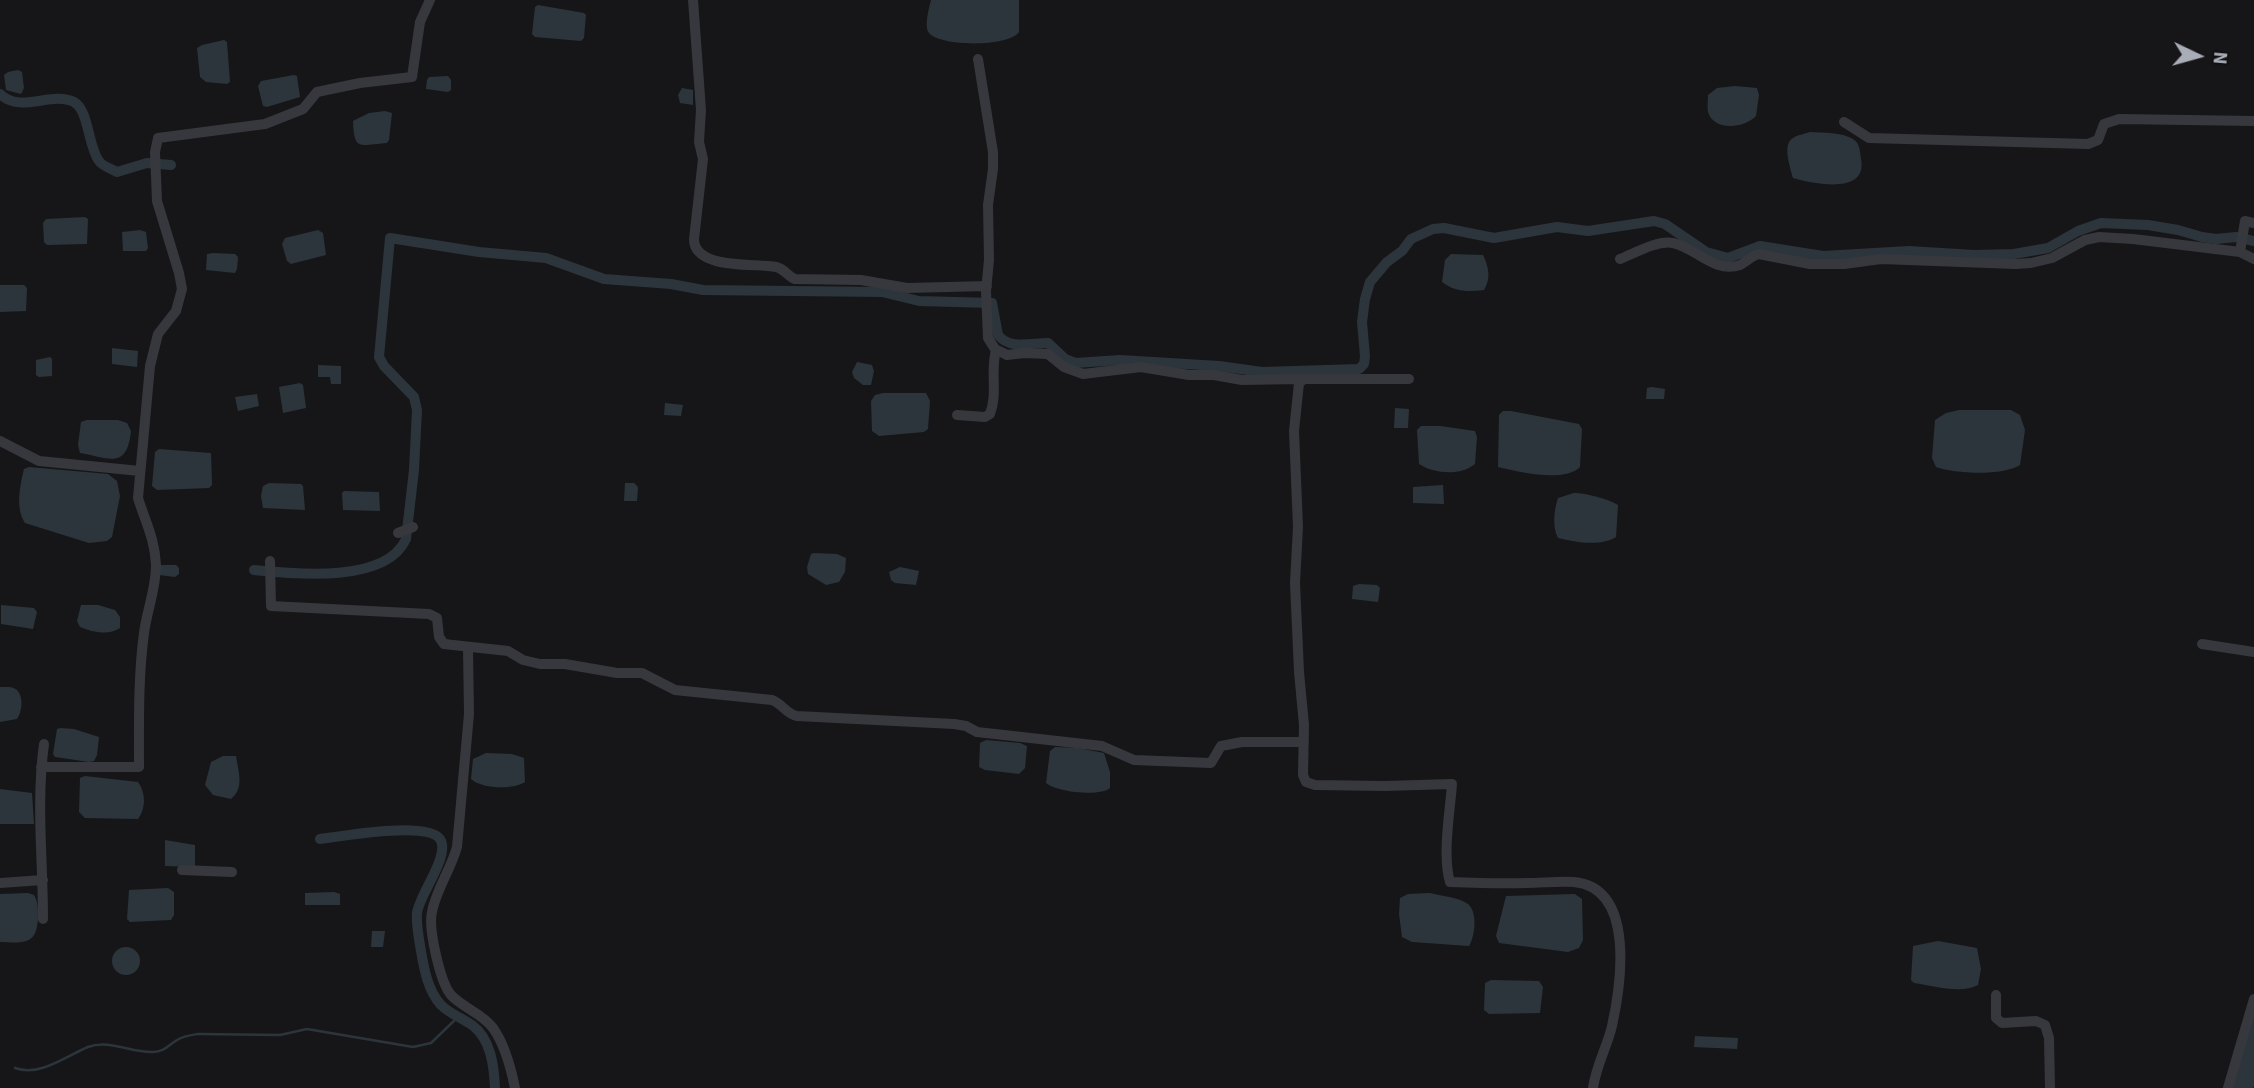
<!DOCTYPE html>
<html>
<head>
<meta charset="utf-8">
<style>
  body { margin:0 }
  #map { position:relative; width:2254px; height:1088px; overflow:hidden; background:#161618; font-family:"Source Sans 3",sans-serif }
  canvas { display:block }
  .north { position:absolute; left:2163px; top:21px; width:70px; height:70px; -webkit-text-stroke:5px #111113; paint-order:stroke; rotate:95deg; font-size:19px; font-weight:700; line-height:28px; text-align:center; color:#a8adb8 }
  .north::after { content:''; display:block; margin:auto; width:24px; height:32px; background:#a8adb8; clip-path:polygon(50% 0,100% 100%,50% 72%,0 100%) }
</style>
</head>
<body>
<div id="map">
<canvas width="2254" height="1088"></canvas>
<div class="north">N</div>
</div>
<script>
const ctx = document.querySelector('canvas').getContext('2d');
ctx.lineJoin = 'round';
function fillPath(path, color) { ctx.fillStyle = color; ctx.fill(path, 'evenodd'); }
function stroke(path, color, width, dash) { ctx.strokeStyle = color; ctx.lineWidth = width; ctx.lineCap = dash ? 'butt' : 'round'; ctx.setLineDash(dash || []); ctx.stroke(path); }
fillPath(new Path2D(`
  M 931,0 L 1019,0 L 1019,32 C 1009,47 941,47 929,33 C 924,26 929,8 931,0 Z
  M 538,5 L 584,13 L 586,15 L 584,38 L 581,41 L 535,37 L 532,34 L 535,7 Z
  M 224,40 L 227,42 L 230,82 L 227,84 L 206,82 L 200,77 L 197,48 L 202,45 Z
  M 18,70 L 22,72 L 24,88 L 21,94 L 6,90 L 4,75 L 8,72 Z
  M 294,75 L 297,76 L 300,97 L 267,107 L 263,106 L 258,86 L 261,81 Z
  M 448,76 L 451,80 L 451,90 L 448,92 L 426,89 L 427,80 L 429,77 Z
  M 1735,86 L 1757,88 L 1759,95 L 1756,116 C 1745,128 1714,132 1708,112 C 1707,107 1708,100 1708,95 L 1717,88 Z
  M 682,88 L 693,90 L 693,105 L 680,103 L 678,95 Z
  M 385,111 L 392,113 L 389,140 L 387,143 C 360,145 354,152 353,121 L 369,113 Z
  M 1810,132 C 1824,133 1841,132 1853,139 C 1860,143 1860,152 1861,159 C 1868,195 1814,184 1793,178 C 1790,167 1782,144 1793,138 C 1797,135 1805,134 1810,132 Z
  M 85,217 L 88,219 L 87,244 L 47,245 L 44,242 L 43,223 L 46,219 Z
  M 140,230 L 146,232 L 148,248 L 146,251 L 123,251 L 122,232 Z
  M 318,230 L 323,233 L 326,255 L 291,264 L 287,261 L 282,244 L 285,238 Z
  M 213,253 L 235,254 L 238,257 L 237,269 L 235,273 L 206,270 L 207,254 Z
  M 1451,254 L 1483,255 C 1489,267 1491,279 1484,290 C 1468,292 1455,292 1442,282 L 1445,260 Z
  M 0,285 L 24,285 L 27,288 L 26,311 L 0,312 Z
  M 112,348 L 138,351 L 137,367 L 112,364 Z
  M 50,357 L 52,359 L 52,376 L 39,377 L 36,375 L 36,360 Z
  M 857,362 L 872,365 L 874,371 L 871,385 L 863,385 L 854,378 L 852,372 Z
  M 318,365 L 341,366 L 341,384 L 331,384 L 330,377 L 318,377 Z
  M 300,383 L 303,385 L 306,408 L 283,413 L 279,387 Z
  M 1652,387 L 1665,389 L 1664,399 L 1646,399 L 1647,388 Z
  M 883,393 L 926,393 L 930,401 L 928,429 L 924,432 L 879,436 L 872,431 L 871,401 L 875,395 Z
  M 257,394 L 259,406 L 238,411 L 235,397 Z
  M 665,403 L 683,405 L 681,416 L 664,415 Z
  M 1395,408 L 1409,409 L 1408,428 L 1394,428 Z
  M 1959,410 L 2011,410 L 2020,415 L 2025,430 L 2020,465 C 2003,476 1956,474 1936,467 L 1932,458 L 1935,420 L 1946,413 Z
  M 1503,411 L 1511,411 L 1579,424 L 1582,429 L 1580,467 C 1564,483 1519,472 1498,467 L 1499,415 Z
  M 87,420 L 118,420 L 127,423 L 131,431 C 127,470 109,458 80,453 L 78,445 L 81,422 Z
  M 1421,426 L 1440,426 L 1475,431 L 1477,437 L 1475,464 C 1461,476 1434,474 1419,464 L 1417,430 Z
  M 159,449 L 211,453 L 212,485 L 209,488 L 157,490 L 152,486 L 155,452 Z
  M 29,467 L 108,474 L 117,481 L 120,496 L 112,537 L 107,541 L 89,543 L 25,523 C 15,508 20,486 24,469 Z
  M 269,483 L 301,484 L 303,486 L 305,510 L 263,508 L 261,496 L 263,486 Z
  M 625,483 L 634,483 L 638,487 L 637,501 L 624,501 Z
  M 1443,485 L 1444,504 L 1413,503 L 1413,487 Z
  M 344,491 L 379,492 L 380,511 L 343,510 L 342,493 Z
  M 1574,493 C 1585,493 1609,499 1618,505 L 1616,537 C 1600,547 1575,542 1558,538 C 1552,527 1554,510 1558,498 Z
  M 814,553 L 837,554 L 846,558 L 845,572 L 839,582 L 826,585 L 808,574 L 807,567 L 811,554 Z
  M 161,565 L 176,565 L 179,568 L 179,574 L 175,577 L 159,575 L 159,567 Z
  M 900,567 L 919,571 L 916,585 L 895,583 L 891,580 L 889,572 Z
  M 1359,584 L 1377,585 L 1380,588 L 1378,602 L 1352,599 L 1353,586 Z
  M 1,605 L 34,608 L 37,612 L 33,629 L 1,624 Z
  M 81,605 L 98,605 L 115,610 L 120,617 L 120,628 C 109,636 92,632 80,627 L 77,621 Z
  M 0,687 C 5,687 13,686 17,690 C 24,697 22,712 17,719 L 0,722 Z
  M 60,728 L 74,729 L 99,737 L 97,755 L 94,761 L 89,762 L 55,757 L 53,754 L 57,729 Z
  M 986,740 L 1020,743 L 1027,746 L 1025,768 L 1019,774 L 985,770 L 979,767 L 980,743 Z
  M 1055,747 L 1078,748 L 1104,753 L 1110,772 L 1110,788 C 1100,797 1056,792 1046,783 L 1050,751 Z
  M 486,753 L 512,754 L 524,758 L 525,782 C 513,790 482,789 471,779 L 473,759 Z
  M 223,756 L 236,756 C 238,771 245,788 231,799 L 213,795 L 205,785 L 211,762 Z
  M 85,776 L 138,782 C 146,793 146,808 138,819 L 85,818 L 79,812 L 80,778 Z
  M 0,789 L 32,793 L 34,824 L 0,824 Z
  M 165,840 L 195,845 L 195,867 L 165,866 Z
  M 168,888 L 174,892 L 174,915 L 171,920 L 130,922 L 127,919 L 129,890 Z
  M 334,892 L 340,894 L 340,905 L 305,905 L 305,893 Z
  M 28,893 L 34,895 C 38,902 38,908 38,917 C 37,945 25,943 0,942 L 0,894 Z
  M 1430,893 C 1440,896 1459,897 1468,904 C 1478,912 1475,937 1469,946 L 1412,942 L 1402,937 L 1399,914 L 1400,898 L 1408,894 Z
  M 1575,894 L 1582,899 L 1583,940 L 1579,948 L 1568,952 L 1499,943 L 1496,936 L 1506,896 Z
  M 372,931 L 385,931 L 383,947 L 371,947 Z
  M 1938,941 L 1977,948 L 1981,969 L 1978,985 C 1961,994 1933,986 1914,983 L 1911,980 L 1913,946 Z
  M112 961a14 14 0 1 1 28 0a14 14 0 1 1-28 0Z
  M 1491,980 L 1539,981 L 1543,987 L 1540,1013 L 1489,1014 L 1484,1010 L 1485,983 Z
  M 2254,1007 L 2254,1086 L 2253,1088 L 2231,1088 Z
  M 1695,1036 L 1738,1038 L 1737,1049 L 1694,1047 Z`), '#2c353c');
stroke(new Path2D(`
  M 15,1068 C 40,1077 66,1056 88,1047 C 110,1039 131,1053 153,1052 C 164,1052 169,1045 177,1040 C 183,1036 191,1035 198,1034 L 280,1035 L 307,1029 L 413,1047 L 431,1043 L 458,1017`), '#2c353c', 2.5);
stroke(new Path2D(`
  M 0,94 C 20,114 51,91 74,102 C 89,110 88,147 99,161 C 102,166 112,169 117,172 L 147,163 L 171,165
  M 254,570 C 294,574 386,584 406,539 L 414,470 L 417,410 L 414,397 L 384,366 L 379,357 L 390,238 L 479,252 L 546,258 L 604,279 L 671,284 L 703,290 L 882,292 L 919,301 L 992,303 L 998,335 C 1010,350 1031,343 1048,343 L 1065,359 L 1075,363 L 1120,360 L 1219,366 L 1262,372 L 1359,369 L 1364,364 L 1365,356 L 1362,322 L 1365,299 L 1370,282 L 1387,262 L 1402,251 L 1411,239 L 1433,229 L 1444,228 L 1494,238 L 1557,227 L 1588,231 L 1654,221 L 1665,224 L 1706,252 L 1728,258 L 1760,246 L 1823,256 L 1909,251 L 1974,255 L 2014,254 L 2048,248 L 2078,231 L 2101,223 L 2148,225 L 2178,230 L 2202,237 L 2216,239 L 2236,237 L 2254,241
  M 320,839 C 342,836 427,821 440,839 C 451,855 419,895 417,913 C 416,925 419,939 421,951 C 424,969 428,991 441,1005 C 450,1014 462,1018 472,1025 C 491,1039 494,1066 495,1088`), '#2c353c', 10);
stroke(new Path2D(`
  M 693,0 L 701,110 L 699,142 L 703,159 L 694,239 C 694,270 755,263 776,267 C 785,269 787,276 795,279 L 861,280 L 907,288 L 987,286
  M 978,59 L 993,152 L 993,169 L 988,205 L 989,260 L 986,291 L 988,338 L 995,349 L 1007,355 L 1024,353 L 1048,354 L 1064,367 L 1083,374 L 1141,367 L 1189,375 L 1214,375 L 1242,380 L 1300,379
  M 1844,122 L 1869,138 L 2088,144 L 2098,140 L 2104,124 L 2119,119 L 2254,121
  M 2254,223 L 2245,221 L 2240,252 L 2254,259
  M 1620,259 C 1635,253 1657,240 1673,243 C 1695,247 1714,274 1740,265 C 1746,262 1751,256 1759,254 L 1810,264 L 1844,264 L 1881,259 L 2015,264 L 2031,263 L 2052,258 L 2085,240 L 2099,237 L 2133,239 L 2240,252
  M 1409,379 L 1304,379 L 1299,383 L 1294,431 L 1298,527 L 1295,583 L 1299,672 L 1304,725 L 1303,775 L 1306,782 L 1315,785 L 1385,786 L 1452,784 C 1450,812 1442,855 1450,882 C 1475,883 1500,884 1526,883 C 1541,883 1559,881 1574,882 C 1636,888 1621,985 1612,1026 C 1607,1047 1596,1066 1593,1088
  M 957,415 L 985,417 L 990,414 C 998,394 990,371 996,350
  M 0,441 L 39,461 L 140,471
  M 398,533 L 413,527
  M 270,561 L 271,606 L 429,614 L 437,618 L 439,637 L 444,644 L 508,651 L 523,660 L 540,664 L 565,664 L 617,673 L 642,673 L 675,690 L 772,700 C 783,704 786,714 797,716 L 954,724 L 966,726 L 977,732 L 1102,746 L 1134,760 L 1211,763 L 1221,746 L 1242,742 L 1304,742
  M 2202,644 L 2254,652
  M 468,648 L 469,714 L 457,847 C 451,869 436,890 432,912 C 428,928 440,982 451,995 C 463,1008 482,1013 493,1028 C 505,1045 511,1068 515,1088
  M 41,767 L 139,767 C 139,722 138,678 144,633 C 147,610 156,589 156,565 C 155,539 145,521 138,498 L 150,366 L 158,334 L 176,311 L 182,289 L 179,273 L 157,201 L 155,152 L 158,138 L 265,124 L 303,109 L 317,92 L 360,83 L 412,77 L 420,22 L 430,0
  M 182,870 L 232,872
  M 0,883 L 43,880
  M 43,919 C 43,860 36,802 44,744
  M 1996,995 L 1996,1018 L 2002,1023 L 2036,1021 L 2045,1025 L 2049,1038 L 2050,1088
  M 2228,1088 L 2254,999`), '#37383d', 10);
</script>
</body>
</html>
